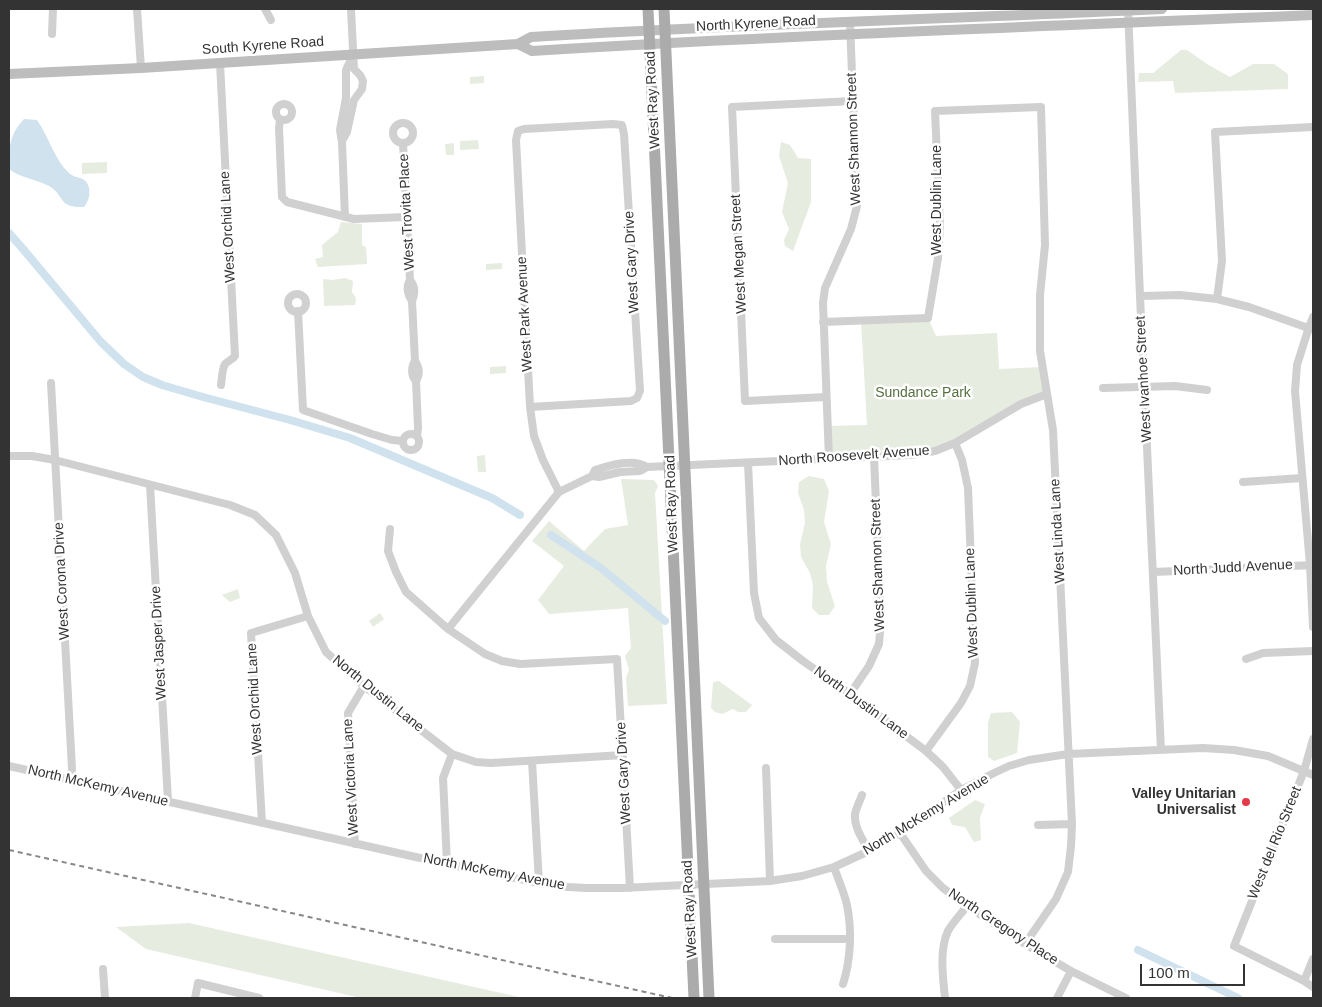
<!DOCTYPE html>
<html>
<head>
<meta charset="utf-8">
<style>
  body { margin:0 }
  #map { position:relative; width:1322px; height:1007px; overflow:hidden; background:#fff; font-family:Helvetica,sans-serif }
  canvas { display:block }
  .frame { position:absolute; inset:0; border:10px solid #333; pointer-events:none }
  .scale { position:absolute; left:1140px; top:964px; width:105px; height:22px; box-sizing:border-box; border:2px solid #333; border-top:0; padding-left:6px; font-size:15px; line-height:18px; white-space:nowrap; color:#333; -webkit-text-stroke:4px #fff; paint-order:stroke }
</style>
</head>
<body>
<div id="map">
<canvas width="1322" height="1007"></canvas>
<div class="frame"></div>
<div class="scale">100 m</div>
</div>
<script>
const ctx = document.querySelector('canvas').getContext('2d');
ctx.lineJoin = 'round';
function fillPath(path, color) { ctx.fillStyle = color; ctx.fill(path, 'evenodd'); }
function stroke(path, color, width, dash) { ctx.strokeStyle = color; ctx.lineWidth = width; ctx.lineCap = dash ? 'butt' : 'round'; ctx.setLineDash(dash || []); ctx.stroke(path); }
function drawText(font, color, halo, rows, align = 'center') {
  ctx.font = font + ' Helvetica,sans-serif'; ctx.lineWidth = 5; ctx.setLineDash([]); ctx.textBaseline = 'middle'; ctx.strokeStyle = halo; ctx.fillStyle = color; for (const [text, x, y, turn = 0] of rows) {
    ctx.save(); ctx.translate(x, y); ctx.rotate((+turn || 0) * Math.PI / 180); ctx.textAlign = isNaN(turn) ? turn : align; if (halo) ctx.strokeText(text, 0, 0); ctx.fillText(text, 0, 0); ctx.restore();
  }
}
fillPath(new Path2D(`
  M 1181,50 L 1187,50 L 1207,64 L 1230,77 L 1253,64 L 1274,64 L 1288,74 L 1288,89 L 1175,93 L 1173,81 L 1138,82 L 1139,73 L 1153,73 Z
  M 484,76 L 484,83 L 470,84 L 470,77 Z
  M 478,140 L 479,149 L 460,150 L 460,141 Z
  M 781,142 L 790,145 L 798,158 L 811,159 L 811,202 L 793,251 L 785,246 L 784,240 L 789,229 L 782,212 L 788,183 L 779,156 Z
  M 454,143 L 454,155 L 446,155 L 445,144 Z
  M 107,162 L 107,173 L 82,174 L 82,163 Z
  M 341,222 L 362,224 L 362,245 L 366,247 L 367,264 L 318,267 L 315,259 L 323,257 L 322,245 L 338,232 Z
  M 502,263 L 502,269 L 486,270 L 486,264 Z
  M 345,278 L 353,281 L 352,292 L 356,298 L 355,305 L 324,306 L 323,279 L 332,280 Z
  M 928,318 L 936,336 L 997,333 L 999,369 L 1043,367 L 1047,394 L 935,451 L 829,459 L 828,426 L 867,425 L 861,320 Z
  M 506,366 L 506,373 L 490,374 L 490,367 Z
  M 485,455 L 486,472 L 478,472 L 477,456 Z
  M 809,476 L 824,479 L 829,491 L 824,522 L 831,544 L 826,566 L 827,582 L 835,606 L 829,615 L 819,615 L 812,608 L 813,585 L 810,573 L 801,557 L 800,544 L 805,523 L 804,510 L 798,493 L 799,482 Z
  M 621,479 L 654,480 L 658,486 L 655,493 L 667,704 L 628,706 L 626,678 L 629,670 L 625,656 L 631,648 L 628,608 L 549,614 L 538,600 L 564,566 L 532,541 L 549,521 L 584,551 L 605,529 L 628,525 Z
  M 238,589 L 240,598 L 230,602 L 222,595 Z
  M 380,613 L 384,619 L 373,627 L 369,621 Z
  M 719,681 L 752,705 L 746,712 L 738,712 L 733,709 L 722,714 L 715,712 L 711,708 L 713,682 Z
  M 1012,712 L 1020,722 L 1017,753 L 994,761 L 988,757 L 988,723 L 991,713 Z
  M 975,800 L 985,804 L 980,818 L 981,840 L 974,842 L 965,827 L 952,825 L 949,818 Z
  M 189,923 L 519,997 L 519,998 L 361,998 L 146,949 L 116,927 Z`), '#e6ecdf');
fillPath(new Path2D(`
  M 24,119 L 37,120 C 49,137 54,159 69,173 C 75,179 85,176 88,185 C 91,192 89,201 84,207 C 57,208 66,196 49,186 C 36,179 20,178 9,169 C 9,148 9,135 24,119 Z`), '#cfe2ee');
stroke(new Path2D(`
  M 9,233 L 23,249 L 101,342 L 124,364 L 143,377 L 162,385 L 203,397 L 290,420 L 350,438 L 492,498 L 520,515
  M 551,535 L 601,568 L 665,621
  M 1138,950 L 1238,998`), '#cfe2ee', 8);
stroke(new Path2D(`
  M 137,9 L 141,68
  M 265,9 L 271,20
  M 1128,9 L 1140,296 L 1161,750
  M 52,34 L 53,9
  M 220,63 L 235,356 C 233,359 228,361 225,364 C 222,369 222,379 221,385
  M276 112a8 8 0 1 1 16 0a8 8 0 1 1-16 0Z
  M 280,120 L 279,128 L 282,197 L 287,202 L 354,219 L 406,217
  M393 133a10 10 0 1 1 20 0a10 10 0 1 1-20 0Z
  M 342,141 L 347,132 L 354,100 L 362,89 L 363,81 L 360,75 L 354,69 L 351,9
  M 403,143 L 410,280 C 406,287 408,295 412,301
  M 345,217 L 342,142 L 340,130 L 346,98 L 346,70 L 353,54
  M 410,280 C 416,287 415,294 412,301 L 415,361 C 411,367 411,376 416,381
  M288 303a9 9 0 1 1 18 0a9 9 0 1 1-18 0Z
  M 1140,296 L 1180,295 L 1217,299 L 1249,307 L 1311,329
  M 1217,299 L 1222,261 L 1215,132 L 1313,127
  M 298,311 L 303,410 L 372,434 L 392,440 L 403,441
  M 1313,317 L 1309,327 L 1297,365 L 1295,391 L 1310,565 L 1313,627
  M 823,322 L 928,318 L 938,258 L 940,226 L 935,111 L 1041,107 L 1045,245 L 1040,295 L 1040,351 L 1053,430 L 1072,824 L 1071,846 L 1068,872 L 1056,899 L 1025,944
  M 415,361 C 420,368 420,374 416,381 L 418,428 L 417,436
  M 51,383 L 72,769 L 70,780
  M 1103,388 L 1175,386 L 1207,390
  M 826,397 L 745,401 L 732,107 L 853,101
  M 530,407 L 631,401 L 637,398 L 640,391 L 624,134 L 622,125 L 613,124 L 524,129 L 518,131 L 516,140 L 530,407 L 534,436 L 543,460 L 559,492
  M403 442a8 8 0 1 1 16 0a8 8 0 1 1-16 0Z
  M 9,456 L 32,456 L 55,460 L 230,505 L 255,515 L 276,535 L 295,573 L 308,616 L 326,652 L 364,686 L 452,754 L 476,762 L 491,763 L 623,755
  M 829,459 L 823,303 L 825,288 L 851,229 L 857,206 L 850,22
  M 748,463 L 754,593 L 759,618 L 776,640 L 803,661 L 850,694 L 926,751 L 943,767 L 961,790
  M 592,476 L 595,470 C 610,465 633,458 647,467
  M 1243,482 L 1302,478
  M 150,485 L 168,801
  M 390,529 L 388,551 L 396,572 L 406,592 L 448,629 L 485,654 L 502,661 L 520,664 L 617,659 L 630,888
  M 1154,572 L 1313,565
  M 448,629 L 559,492 L 592,476 L 599,477 L 620,472 L 640,471 L 647,467 L 911,455 L 935,451 L 955,443 L 1021,404 L 1047,394
  M 1246,659 L 1263,653 L 1313,651
  M 850,694 L 869,666 L 879,644 L 881,620 L 874,457
  M 1313,739 L 1304,771 L 1234,946 L 1304,981 L 1313,987
  M 926,751 L 961,703 L 970,686 L 975,663 L 968,488 L 962,460 L 955,443
  M 532,761 L 539,883
  M 9,766 L 447,864 L 539,883 L 568,887 L 586,888 L 621,888 L 770,881 L 802,876 L 834,867 L 869,851 L 900,833 L 961,790 L 994,773 L 1009,766 L 1029,760 L 1068,754 L 1203,748 L 1234,750 L 1268,756 L 1313,775
  M 766,768 L 770,881
  M 862,795 C 860,801 856,808 855,814 C 854,828 863,840 869,851
  M 262,823 L 251,633 L 308,616
  M 1038,825 L 1072,824
  M 900,833 L 926,871 L 943,888 L 967,906 L 1025,944 L 1071,971 L 1126,998
  M 355,844 L 348,713 L 364,686
  M 447,864 L 443,778 L 452,754
  M 834,867 C 838,879 844,892 847,905 C 852,930 851,959 843,984
  M 775,939 L 850,939
  M 103,969 L 105,998
  M 1304,981 L 1313,959
  M 195,998 L 198,983 L 259,998
  M 945,998 C 943,978 939,950 948,931 C 953,922 961,914 967,906
  M 1057,998 L 1071,971`), '#d0d0d0', 8);
stroke(new Path2D(`
  M 518,44 L 532,51 C 792,35 1053,26 1313,15
  M 9,74 L 141,68 L 518,44 L 531,37 C 741,24 951,19 1162,9`), '#bdbdbd', 10);
stroke(new Path2D(`
  M 648,9 L 694,998
  M 664,9 L 709,998`), '#ababab', 11);
stroke(new Path2D(`
  M 9,850 L 672,998`), '#888', 2, [5, 4]);
for (const [x, y, r, color] of [
  [1246,802,5,"#e63946"]
]) { const dot = new Path2D(); dot.arc(x, y, r, 0, 2 * Math.PI); ctx.fillStyle = color; ctx.fill(dot); stroke(dot, '#fff', 2); }
drawText('14px', '#333', '#fff', [
  ["North Kyrene Road",756,24,-3],
  ["South Kyrene Road",263,46,-4],
  ["West Ray Road",653,100,-93],
  ["West Shannon Street",854,139,-92],
  ["West Dublin Lane",937,200,-90],
  ["West Trovita Place",407,212,-93],
  ["West Orchid Lane",228,227,-93],
  ["West Megan Street",739,254,-93],
  ["West Gary Drive",632,262,-93],
  ["West Park Avenue",525,314,-93],
  ["West Ivanhoe Street",1144,379,-93],
  ["North Roosevelt Avenue",854,456,-4],
  ["West Ray Road",672,504,-92],
  ["West Linda Lane",1058,531,-93],
  ["West Shannon Street",878,565,-92],
  ["North Judd Avenue",1233,568,-3],
  ["West Corona Drive",62,581,-93],
  ["West Dublin Lane",972,603,-92],
  ["West Jasper Drive",159,643,-93],
  ["North Dustin Lane",378,694,39],
  ["West Orchid Lane",255,699,-93],
  ["North Dustin Lane",861,703,36],
  ["West Gary Drive",624,773,-93],
  ["West Victoria Lane",351,777,-93],
  ["North McKemy Avenue",98,786,13],
  ["North McKemy Avenue",926,815,-31],
  ["West del Rio Street",1275,843,-68],
  ["North McKemy Avenue",494,872,11],
  ["West Ray Road",690,909,-93],
  ["North Gregory Place",1003,927,33]
]);
drawText('14px', '#56703f', '#fff', [
  ["Sundance Park",923,393]
]);
drawText('bold 14px', '#333', '#fff', [
  ["Valley Unitarian",1236,794],
  ["Universalist",1236,810]
], 'right');
</script>
</body>
</html>
